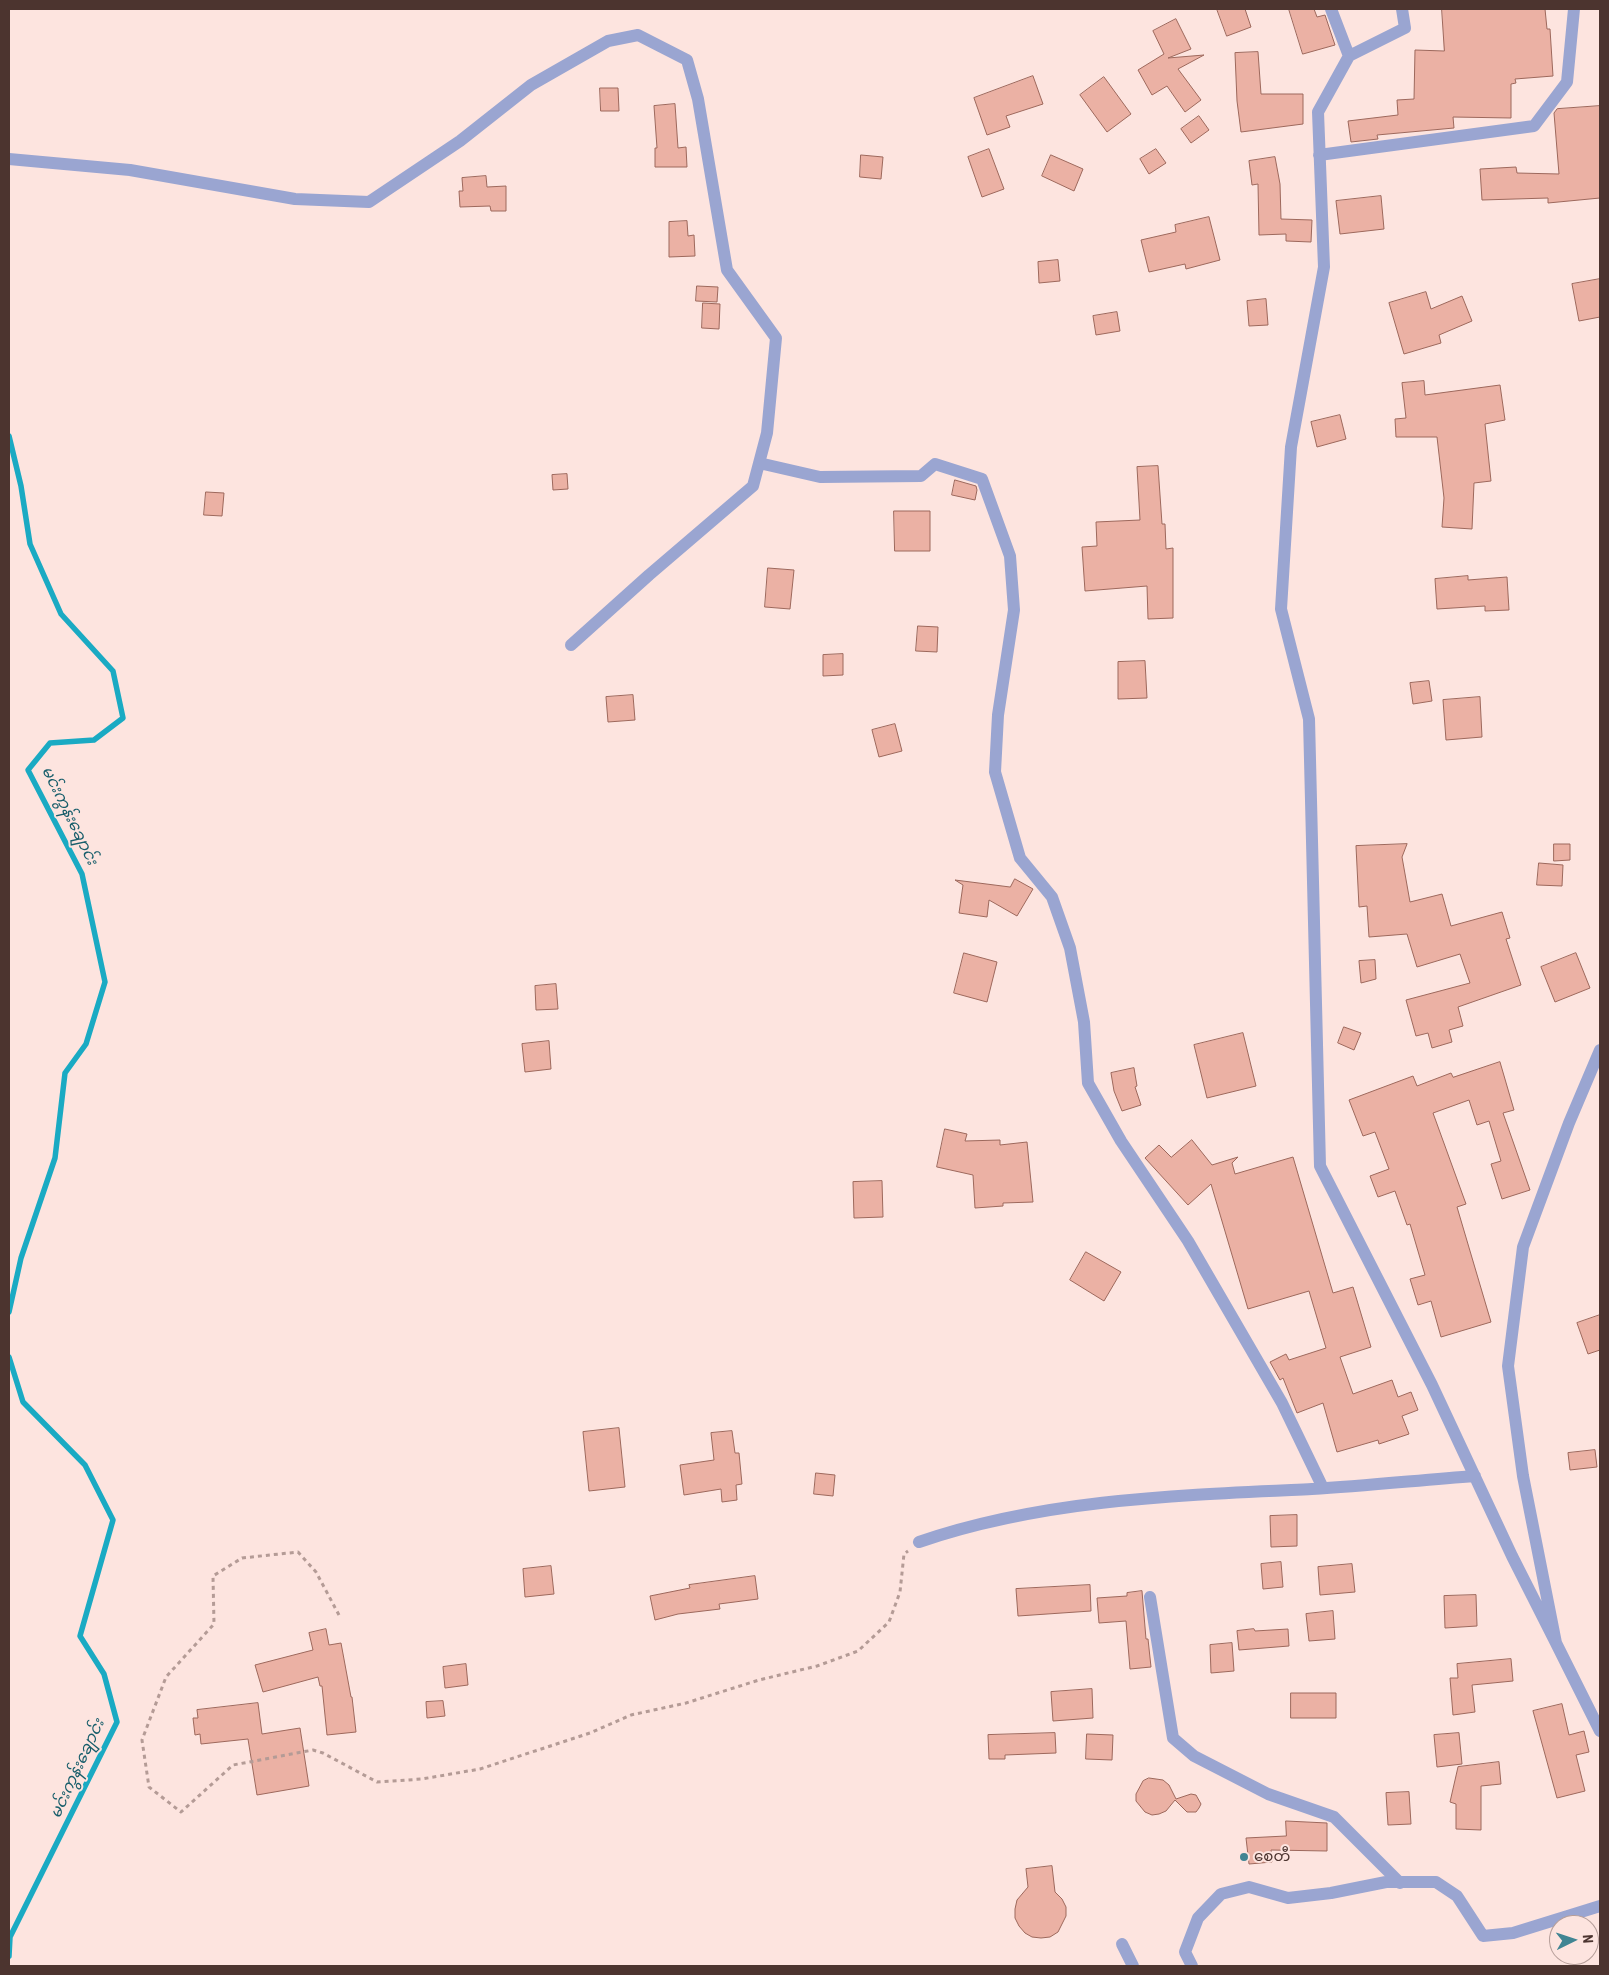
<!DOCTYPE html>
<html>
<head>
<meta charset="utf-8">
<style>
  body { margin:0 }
  #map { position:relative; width:1609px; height:1975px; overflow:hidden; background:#fde4df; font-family:"Roboto Condensed",sans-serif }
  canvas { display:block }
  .frame { position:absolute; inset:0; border:10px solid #4c342f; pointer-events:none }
  .north { position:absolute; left:1549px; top:1915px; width:50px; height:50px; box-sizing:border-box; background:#fde4df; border:1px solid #b69e99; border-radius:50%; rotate:86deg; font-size:14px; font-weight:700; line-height:20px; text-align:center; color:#4c342f }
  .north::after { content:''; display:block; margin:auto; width:18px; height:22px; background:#418593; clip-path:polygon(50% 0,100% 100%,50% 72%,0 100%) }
</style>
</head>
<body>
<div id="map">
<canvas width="1609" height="1975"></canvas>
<div class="frame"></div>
<div class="north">N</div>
</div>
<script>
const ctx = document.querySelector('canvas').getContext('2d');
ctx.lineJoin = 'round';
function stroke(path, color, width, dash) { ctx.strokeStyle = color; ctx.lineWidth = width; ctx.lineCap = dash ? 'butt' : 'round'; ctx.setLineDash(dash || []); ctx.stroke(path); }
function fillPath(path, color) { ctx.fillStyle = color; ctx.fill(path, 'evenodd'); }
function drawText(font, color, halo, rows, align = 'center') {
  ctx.font = font + ' "Roboto Condensed","Noto Sans Myanmar",sans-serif'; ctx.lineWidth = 4; ctx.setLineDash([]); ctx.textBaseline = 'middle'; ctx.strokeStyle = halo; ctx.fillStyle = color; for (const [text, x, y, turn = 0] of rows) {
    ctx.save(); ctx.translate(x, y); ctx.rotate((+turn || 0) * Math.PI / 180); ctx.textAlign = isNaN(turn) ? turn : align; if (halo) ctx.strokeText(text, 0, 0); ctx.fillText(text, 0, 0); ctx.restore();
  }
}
stroke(new Path2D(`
  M 9,436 L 21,486 L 30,544 L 61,614 L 113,671 L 123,718 L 94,740 L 50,743 L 28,770 L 82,874 L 105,982 L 86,1044 L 65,1073 L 55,1158 L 21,1258 L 9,1312
  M 9,1357 L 23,1402 L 85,1465 L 113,1520 L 80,1636 L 104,1674 L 117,1722 L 10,1937 L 9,1956`), '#1aaac3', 5.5);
const building = new Path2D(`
  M 1217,9 L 1245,9 L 1251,27 L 1227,36 Z
  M 1289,9 L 1314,9 L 1317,17 L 1325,15 L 1335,45 L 1303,54 Z
  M 1442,9 L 1545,9 L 1547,29 L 1550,29 L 1553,76 L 1515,79 L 1516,83 L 1511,84 L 1511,118 L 1453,117 L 1454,128 L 1377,135 L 1378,139 L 1351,142 L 1348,121 L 1398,115 L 1397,100 L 1414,99 L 1415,50 L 1444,51 Z
  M 1176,19 L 1191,49 L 1168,58 L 1204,55 L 1178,69 L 1201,100 L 1185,112 L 1167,86 L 1152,95 L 1138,70 L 1164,54 L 1153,31 Z
  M 1258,52 L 1261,94 L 1303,94 L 1303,124 L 1241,132 L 1237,101 L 1235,53 Z
  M 1033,76 L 1043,104 L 1006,116 L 1010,127 L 987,135 L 974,98 Z
  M 1104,77 L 1131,114 L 1107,132 L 1080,95 Z
  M 600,88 L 618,88 L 619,111 L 601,111 Z
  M 675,104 L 678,148 L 686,147 L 687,167 L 655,167 L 655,148 L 657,148 L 654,106 Z
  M 1600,106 L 1600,198 L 1548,203 L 1548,198 L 1482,200 L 1480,169 L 1516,167 L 1517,173 L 1559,174 L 1554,113 L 1557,109 Z
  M 1199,116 L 1209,130 L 1191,143 L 1181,129 Z
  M 989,149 L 1004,189 L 982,197 L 968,157 Z
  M 1156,149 L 1166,163 L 1149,174 L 1140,159 Z
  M 861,155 L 883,157 L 881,179 L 860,177 Z
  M 1051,155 L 1083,169 L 1074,191 L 1042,176 Z
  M 1275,157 L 1280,184 L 1281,219 L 1312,220 L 1311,242 L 1286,241 L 1286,234 L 1259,235 L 1258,184 L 1252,185 L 1249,161 Z
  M 486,176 L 487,187 L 506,186 L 506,211 L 491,211 L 490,206 L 460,207 L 459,191 L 463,191 L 462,178 Z
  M 1381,196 L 1384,229 L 1340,234 L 1336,201 Z
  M 1209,217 L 1220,260 L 1186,269 L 1185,264 L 1149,272 L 1141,240 L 1176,232 L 1175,225 Z
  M 687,221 L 688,236 L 694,235 L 695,256 L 669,257 L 669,222 Z
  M 1058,260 L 1060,281 L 1039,283 L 1038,262 Z
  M 1600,279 L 1600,317 L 1579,321 L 1572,284 Z
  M 697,286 L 718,287 L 717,302 L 696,301 Z
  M 1426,292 L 1431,309 L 1462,296 L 1472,321 L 1439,335 L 1441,343 L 1404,354 L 1389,303 Z
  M 1266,299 L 1268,325 L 1249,326 L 1247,301 Z
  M 703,303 L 720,304 L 719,329 L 702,328 Z
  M 1117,312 L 1120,331 L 1096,335 L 1093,316 Z
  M 1424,381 L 1425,395 L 1500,385 L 1505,420 L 1485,424 L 1491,481 L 1474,483 L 1472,529 L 1442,527 L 1444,498 L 1437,437 L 1396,437 L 1395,419 L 1406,418 L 1402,383 Z
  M 1340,415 L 1346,439 L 1317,447 L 1311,422 Z
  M 1158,466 L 1162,524 L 1165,524 L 1166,549 L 1173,548 L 1173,618 L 1148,619 L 1147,586 L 1085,591 L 1082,547 L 1097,546 L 1096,522 L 1140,520 L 1137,467 Z
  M 567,474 L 568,489 L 553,490 L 552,475 Z
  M 955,480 L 976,486 L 977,490 L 975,500 L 952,495 Z
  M 206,492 L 224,493 L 222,516 L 204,515 Z
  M 894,511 L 930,511 L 930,551 L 895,551 Z
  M 768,568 L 794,570 L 790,609 L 765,607 Z
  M 1468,576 L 1468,580 L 1507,577 L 1509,610 L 1485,611 L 1485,606 L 1437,609 L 1435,579 Z
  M 918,626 L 938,627 L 937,652 L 916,651 Z
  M 843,654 L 843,675 L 823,676 L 823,655 Z
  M 1145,661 L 1147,698 L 1118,699 L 1118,662 Z
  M 1429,681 L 1432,701 L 1413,704 L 1410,683 Z
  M 633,695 L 635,720 L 608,722 L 606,697 Z
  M 1480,697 L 1482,737 L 1446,740 L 1443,700 Z
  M 895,724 L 902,751 L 879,757 L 872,730 Z
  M 1407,844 L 1402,857 L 1410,902 L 1442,894 L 1451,926 L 1502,912 L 1510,938 L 1506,939 L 1521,985 L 1458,1007 L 1463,1026 L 1449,1030 L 1452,1042 L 1432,1048 L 1428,1033 L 1416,1036 L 1406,1000 L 1470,983 L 1460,954 L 1417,967 L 1407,934 L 1369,937 L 1367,906 L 1359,907 L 1356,846 Z
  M 1554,844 L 1570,844 L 1570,860 L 1554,861 Z
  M 1539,863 L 1563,865 L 1562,886 L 1537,885 Z
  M 1015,879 L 1033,889 L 1017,916 L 989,900 L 987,917 L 959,913 L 963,885 L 955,880 L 1010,887 Z
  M 964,953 L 997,962 L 987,1002 L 954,993 Z
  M 1576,953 L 1590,988 L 1555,1002 L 1541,967 Z
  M 1375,960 L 1376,979 L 1361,983 L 1359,961 Z
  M 556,984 L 558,1009 L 536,1010 L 535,986 Z
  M 1344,1027 L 1361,1033 L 1354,1050 L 1338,1043 Z
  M 1243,1033 L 1256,1086 L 1207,1098 L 1194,1045 Z
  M 549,1041 L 551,1069 L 525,1072 L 522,1044 Z
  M 1500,1062 L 1514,1110 L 1503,1113 L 1530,1190 L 1502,1199 L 1491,1164 L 1501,1161 L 1489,1121 L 1477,1125 L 1469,1100 L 1433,1113 L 1466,1204 L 1457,1207 L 1491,1322 L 1441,1337 L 1431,1301 L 1418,1305 L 1410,1279 L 1425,1275 L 1410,1224 L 1407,1225 L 1395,1191 L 1378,1197 L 1370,1176 L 1389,1169 L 1375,1132 L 1363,1136 L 1349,1100 L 1413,1076 L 1417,1086 L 1451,1073 L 1453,1077 Z
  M 1134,1068 L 1137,1086 L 1135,1087 L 1141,1105 L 1122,1111 L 1114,1091 L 1111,1073 Z
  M 945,1129 L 967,1134 L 965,1141 L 1000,1140 L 1000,1145 L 1027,1142 L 1033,1202 L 1003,1203 L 1003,1206 L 975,1208 L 973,1175 L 937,1167 Z
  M 1192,1140 L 1212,1165 L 1238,1157 L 1232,1163 L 1235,1174 L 1293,1157 L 1333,1293 L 1353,1287 L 1371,1347 L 1340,1357 L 1353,1394 L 1392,1380 L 1398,1397 L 1411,1392 L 1418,1410 L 1402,1416 L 1409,1434 L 1379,1444 L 1378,1440 L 1337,1452 L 1323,1403 L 1297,1413 L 1283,1378 L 1280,1380 L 1270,1362 L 1286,1354 L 1289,1360 L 1326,1348 L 1309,1291 L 1248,1309 L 1211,1184 L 1188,1205 L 1145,1158 L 1159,1145 L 1171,1157 Z
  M 882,1181 L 883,1217 L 854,1218 L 853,1182 Z
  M 1086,1252 L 1121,1272 L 1104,1301 L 1070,1280 Z
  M 1600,1315 L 1600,1350 L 1588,1354 L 1577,1323 Z
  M 619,1428 L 625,1487 L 589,1491 L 583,1432 Z
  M 732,1431 L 735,1453 L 739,1453 L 742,1484 L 736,1485 L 737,1500 L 722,1502 L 721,1489 L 684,1495 L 680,1465 L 714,1460 L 711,1433 Z
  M 1595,1450 L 1597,1467 L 1570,1470 L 1568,1453 Z
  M 816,1473 L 835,1475 L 833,1496 L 814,1494 Z
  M 1297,1515 L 1297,1546 L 1271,1547 L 1270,1516 Z
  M 1281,1562 L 1283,1587 L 1263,1589 L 1261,1564 Z
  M 1352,1564 L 1355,1592 L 1320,1595 L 1318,1567 Z
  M 551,1566 L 554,1594 L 525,1597 L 523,1569 Z
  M 755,1576 L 758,1599 L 719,1604 L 720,1609 L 678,1614 L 655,1620 L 650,1596 L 690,1588 L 689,1585 Z
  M 1090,1585 L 1091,1611 L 1018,1616 L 1016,1589 Z
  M 1142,1591 L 1146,1639 L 1148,1639 L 1151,1667 L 1130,1669 L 1126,1621 L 1099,1623 L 1097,1598 L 1127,1596 L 1127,1593 Z
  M 1476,1595 L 1477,1626 L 1445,1628 L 1444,1596 Z
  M 1333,1611 L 1335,1639 L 1309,1641 L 1306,1614 Z
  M 326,1629 L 329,1645 L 341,1643 L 351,1697 L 352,1697 L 356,1732 L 327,1735 L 322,1686 L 320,1686 L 318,1677 L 263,1692 L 255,1665 L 313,1650 L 309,1633 Z
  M 1254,1629 L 1255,1631 L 1288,1629 L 1289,1646 L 1239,1650 L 1237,1631 Z
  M 1232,1643 L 1234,1671 L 1211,1673 L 1210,1645 Z
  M 1511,1659 L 1513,1681 L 1472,1685 L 1475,1712 L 1453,1715 L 1450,1678 L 1458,1678 L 1457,1664 Z
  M 466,1664 L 468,1685 L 445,1688 L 443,1667 Z
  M 1092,1689 L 1093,1718 L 1053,1721 L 1051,1692 Z
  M 1291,1693 L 1336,1693 L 1336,1718 L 1291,1718 Z
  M 443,1701 L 445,1716 L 427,1718 L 426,1702 Z
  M 258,1703 L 262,1734 L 300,1728 L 309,1786 L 257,1795 L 248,1739 L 201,1744 L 200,1734 L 195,1735 L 193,1718 L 198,1718 L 197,1710 Z
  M 1562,1704 L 1569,1735 L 1584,1731 L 1589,1752 L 1576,1755 L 1585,1791 L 1557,1798 L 1533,1711 Z
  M 1055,1733 L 1056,1753 L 1005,1755 L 1005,1759 L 989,1759 L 988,1735 Z
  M 1459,1733 L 1462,1764 L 1437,1767 L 1434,1735 Z
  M 1087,1734 L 1113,1735 L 1112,1760 L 1086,1759 Z
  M 1499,1762 L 1501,1784 L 1481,1786 L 1481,1830 L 1456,1829 L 1456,1804 L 1450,1802 L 1458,1767 Z
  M 1149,1778 L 1163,1780 L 1169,1785 L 1176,1799 L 1191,1794 L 1196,1795 L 1201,1804 L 1199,1808 L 1196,1812 L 1187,1812 L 1175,1800 L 1166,1811 L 1159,1814 L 1152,1815 L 1145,1812 L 1136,1801 L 1136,1794 L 1143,1781 Z
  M 1409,1792 L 1411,1824 L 1388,1825 L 1386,1793 Z
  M 1286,1821 L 1327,1823 L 1327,1851 L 1271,1850 L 1272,1862 L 1249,1864 L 1246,1838 L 1286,1836 Z
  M 1052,1866 L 1055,1892 L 1062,1899 L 1066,1907 L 1066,1916 L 1058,1932 L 1050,1937 L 1041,1938 L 1032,1937 L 1025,1933 L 1019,1926 L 1015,1918 L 1015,1909 L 1017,1900 L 1028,1887 L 1026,1869 Z`);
fillPath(building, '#ebb1a4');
stroke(building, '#9d685c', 1);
stroke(new Path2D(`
  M 339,1615 L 316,1572 L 298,1552 L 242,1558 L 213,1576 L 214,1624 L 166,1677 L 142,1740 L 149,1787 L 181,1812 L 233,1765 L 313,1750 L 323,1753 L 377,1782 L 422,1779 L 480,1769 L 590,1733 L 631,1715 L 686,1703 L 759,1680 L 817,1666 L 858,1651 L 889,1622 L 900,1592 L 904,1554 L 908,1551`), '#b49b96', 3, [4, 4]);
stroke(new Path2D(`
  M 1331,9 L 1349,56
  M 1402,9 L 1405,28 L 1349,56 L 1318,112 L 1324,267 L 1291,447 L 1281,609 L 1309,719 L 1320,1166 L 1432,1385 L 1512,1556 L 1556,1643
  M 1319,155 L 1534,126 L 1567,82 L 1574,9
  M 9,159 L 130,170 L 295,199 L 369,202 L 460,141 L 531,85 L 608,41 L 638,35 L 687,60 L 698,99 L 727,270 L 776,338 L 767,433 L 753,486 L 649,575 L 571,645
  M 759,463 L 820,477 L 921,476 L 935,464 L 982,479 L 1010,556 L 1014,610 L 998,715 L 995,772 L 1020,858 L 1052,897 L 1070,948 L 1084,1022 L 1088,1083 L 1121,1141 L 1188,1241 L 1282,1403 L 1323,1488
  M 1600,1050 L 1569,1123 L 1523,1247 L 1508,1366 L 1523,1476 L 1556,1643 L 1600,1731
  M 919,1542 C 1044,1499 1180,1495 1312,1489 C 1366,1486 1420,1480 1475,1476
  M 1150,1597 L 1173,1738 L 1194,1756 L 1268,1794 L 1334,1817 L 1400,1883
  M 1122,1944 L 1133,1966
  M 1192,1966 L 1185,1952 L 1198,1918 L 1221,1894 L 1249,1887 L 1288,1898 L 1331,1893 L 1386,1882 L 1436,1882 L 1457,1896 L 1483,1936 L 1513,1933 L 1600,1906`), '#9aa5d1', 12);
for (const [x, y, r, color] of [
  [1244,1857,5,"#418593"]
]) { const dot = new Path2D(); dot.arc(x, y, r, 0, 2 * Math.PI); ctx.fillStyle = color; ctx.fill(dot); stroke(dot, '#fde4df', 2); }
drawText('15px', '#4c342f', '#fde4df', [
  ["စေတီ",1254,1857]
], 'left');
drawText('italic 16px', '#185e6b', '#fde4df', [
  ["မင်းကွန်းချောင်း",69,816,64],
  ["မင်းကွန်းချောင်း",78,1769,-65]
]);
</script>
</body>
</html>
